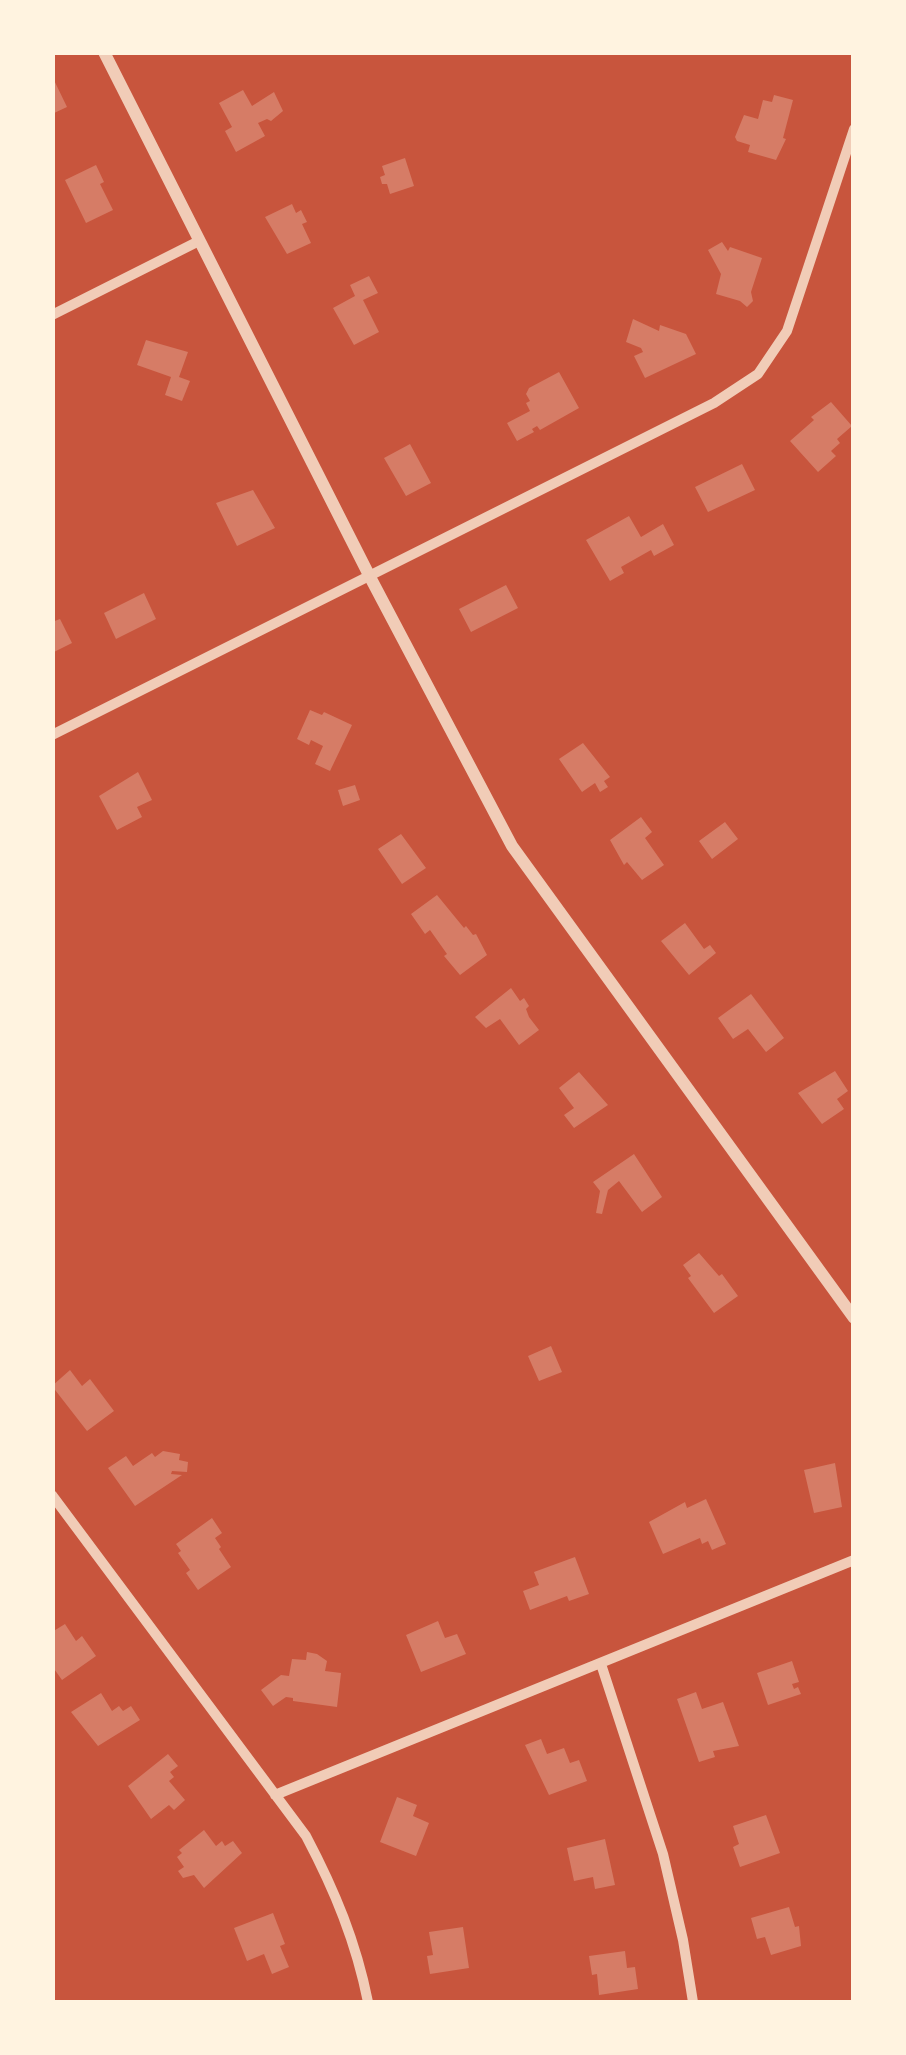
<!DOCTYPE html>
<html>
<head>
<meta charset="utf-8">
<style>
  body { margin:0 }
  #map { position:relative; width:906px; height:2055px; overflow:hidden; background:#c8553d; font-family:Montserrat,sans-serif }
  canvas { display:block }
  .frame { position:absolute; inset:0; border:55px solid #fff3e0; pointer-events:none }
</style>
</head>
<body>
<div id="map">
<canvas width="906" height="2055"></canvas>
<div class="frame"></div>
</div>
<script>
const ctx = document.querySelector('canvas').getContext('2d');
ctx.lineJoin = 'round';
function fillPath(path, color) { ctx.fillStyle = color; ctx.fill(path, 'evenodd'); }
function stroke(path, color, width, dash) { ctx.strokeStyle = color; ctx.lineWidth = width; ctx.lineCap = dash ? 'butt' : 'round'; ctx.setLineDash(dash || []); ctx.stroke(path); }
fillPath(new Path2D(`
  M 52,76 L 67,107 L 52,114 Z
  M 243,90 L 252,106 L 274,92 L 283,111 L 271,121 L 267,119 L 258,123 L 265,136 L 236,152 L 225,131 L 232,127 L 219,103 Z
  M 774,95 L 793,100 L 783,138 L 786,139 L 776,160 L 748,152 L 750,145 L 737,141 L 735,137 L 744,115 L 758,119 L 763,100 L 772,102 Z
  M 405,158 L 414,186 L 390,194 L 387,184 L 382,184 L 380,177 L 385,175 L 382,166 Z
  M 96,165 L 104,182 L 100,184 L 113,210 L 86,223 L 65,180 Z
  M 292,204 L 296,213 L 301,210 L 307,222 L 302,224 L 311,243 L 287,254 L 265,217 Z
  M 722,242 L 728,251 L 730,247 L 762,258 L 751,292 L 753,301 L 747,307 L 740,301 L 716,294 L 721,274 L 708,250 Z
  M 369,276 L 378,293 L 363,300 L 379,332 L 354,345 L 333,308 L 355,296 L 350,285 Z
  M 633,319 L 659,331 L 660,325 L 686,334 L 696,354 L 645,378 L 634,356 L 643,352 L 641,348 L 626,342 Z
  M 146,340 L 188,352 L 179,377 L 190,381 L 182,401 L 165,395 L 171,377 L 137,365 Z
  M 559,372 L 579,408 L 540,430 L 537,426 L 532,429 L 534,432 L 517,441 L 507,423 L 530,411 L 526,403 L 530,401 L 526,394 L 529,388 Z
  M 831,402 L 852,426 L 837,439 L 840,443 L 831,451 L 836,456 L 818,472 L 790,441 L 814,420 L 811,417 Z
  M 410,444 L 431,483 L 406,496 L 384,458 Z
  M 742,464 L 755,490 L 708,512 L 695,487 Z
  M 253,490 L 275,528 L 237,546 L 216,503 Z
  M 629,516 L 641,537 L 663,524 L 674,545 L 654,556 L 651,550 L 621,567 L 624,573 L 610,581 L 586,540 Z
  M 506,585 L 518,608 L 471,632 L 459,609 Z
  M 144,593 L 156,619 L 116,639 L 104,613 Z
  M 60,619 L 72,643 L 52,653 L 52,622 Z
  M 310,710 L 322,715 L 324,712 L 352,725 L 330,771 L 315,764 L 323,746 L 311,740 L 309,745 L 297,739 Z
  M 583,743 L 610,777 L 604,781 L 608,787 L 600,792 L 595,783 L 582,792 L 559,759 Z
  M 138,772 L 152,800 L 137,807 L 142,817 L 117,830 L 99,796 Z
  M 355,785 L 360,800 L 343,806 L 338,790 Z
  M 641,817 L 652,832 L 645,838 L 664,865 L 642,880 L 627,862 L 624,865 L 610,840 Z
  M 725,822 L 738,839 L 712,859 L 699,841 Z
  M 401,834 L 426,868 L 402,884 L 378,849 Z
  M 437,895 L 464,928 L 466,926 L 473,935 L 476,934 L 487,955 L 460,975 L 444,956 L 447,954 L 430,930 L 425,934 L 411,914 Z
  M 685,923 L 704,949 L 710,945 L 716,953 L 689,975 L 661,941 Z
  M 511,988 L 520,1001 L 524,998 L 529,1006 L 526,1009 L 529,1017 L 539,1030 L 519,1045 L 500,1019 L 486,1028 L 475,1017 Z
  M 751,994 L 784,1038 L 766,1052 L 748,1029 L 733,1039 L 718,1018 Z
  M 835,1071 L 848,1091 L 837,1099 L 844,1109 L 822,1124 L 798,1093 Z
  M 579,1072 L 608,1105 L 574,1128 L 564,1115 L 574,1108 L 559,1088 Z
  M 634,1154 L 662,1197 L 642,1212 L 619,1181 L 608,1190 L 602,1214 L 596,1213 L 600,1191 L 593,1182 Z
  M 699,1253 L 719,1276 L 722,1274 L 738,1296 L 714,1313 L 688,1278 L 691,1276 L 683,1265 Z
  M 551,1346 L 562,1372 L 539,1381 L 528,1356 Z
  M 70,1370 L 82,1386 L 90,1379 L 114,1411 L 87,1431 L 52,1386 Z
  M 163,1451 L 180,1454 L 179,1460 L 188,1462 L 187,1472 L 172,1471 L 171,1474 L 182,1475 L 135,1506 L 108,1468 L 126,1456 L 133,1466 L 152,1453 L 155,1457 Z
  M 835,1463 L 842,1507 L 814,1513 L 804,1470 Z
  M 706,1499 L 726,1544 L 712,1550 L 708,1541 L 702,1544 L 700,1538 L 663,1554 L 649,1522 L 685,1502 L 687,1508 Z
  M 212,1518 L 222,1533 L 215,1538 L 221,1547 L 219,1549 L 231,1567 L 198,1590 L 186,1573 L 190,1570 L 178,1553 L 181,1551 L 176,1544 Z
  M 575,1557 L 589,1594 L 569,1601 L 567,1596 L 530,1610 L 523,1591 L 539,1585 L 534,1572 Z
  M 438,1621 L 445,1638 L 457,1634 L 466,1654 L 421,1672 L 406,1635 Z
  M 65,1624 L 76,1641 L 82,1636 L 96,1656 L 62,1680 L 52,1666 L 52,1632 Z
  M 307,1652 L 317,1654 L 327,1661 L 325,1671 L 341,1673 L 337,1707 L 293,1701 L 293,1698 L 286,1697 L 273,1706 L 261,1690 L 281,1675 L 289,1676 L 292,1659 L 306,1660 Z
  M 792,1661 L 799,1682 L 792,1684 L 794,1689 L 798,1687 L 801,1694 L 768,1705 L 757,1673 Z
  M 696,1692 L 702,1709 L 723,1702 L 739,1746 L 713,1751 L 715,1757 L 699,1762 L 677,1699 Z
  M 101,1693 L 112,1711 L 119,1706 L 123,1711 L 131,1706 L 140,1720 L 98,1746 L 71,1712 Z
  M 541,1739 L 547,1754 L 564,1748 L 570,1763 L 579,1760 L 587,1781 L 549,1795 L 525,1745 Z
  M 168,1754 L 178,1766 L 170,1772 L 174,1777 L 169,1781 L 185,1800 L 174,1810 L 169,1805 L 151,1819 L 128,1786 Z
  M 397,1797 L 417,1805 L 413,1816 L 429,1823 L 416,1856 L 380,1842 Z
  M 766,1815 L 780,1853 L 740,1867 L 733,1847 L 739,1844 L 733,1826 Z
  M 204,1830 L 216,1846 L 222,1841 L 225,1846 L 233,1841 L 242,1853 L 204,1888 L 194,1875 L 183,1878 L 178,1871 L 184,1867 L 177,1857 L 182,1853 L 179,1850 Z
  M 605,1839 L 615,1885 L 595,1889 L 593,1877 L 574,1881 L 567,1848 Z
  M 789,1907 L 795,1927 L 799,1926 L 801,1946 L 771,1955 L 765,1937 L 757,1939 L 751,1918 Z
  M 273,1913 L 285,1944 L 280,1946 L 289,1967 L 272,1974 L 264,1954 L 247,1961 L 234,1928 Z
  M 463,1927 L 469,1968 L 430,1974 L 427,1956 L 433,1955 L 429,1932 Z
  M 625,1951 L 627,1968 L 635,1967 L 638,1989 L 599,1995 L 597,1974 L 592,1975 L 589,1956 Z`), '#d67c66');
stroke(new Path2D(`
  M 52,315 L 197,242
  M 52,735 L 714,403 L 758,374 L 787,331 L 854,129
  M 52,1495 L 306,1836 C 335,1891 356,1942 368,2002
  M 601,1664 L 663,1854 L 683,1940 L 693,2002
  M 275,1795 L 854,1560`), '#f1ccb7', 10);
stroke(new Path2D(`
  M 104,52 L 370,577 L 512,846 L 854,1318`), '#f1ccb7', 12);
</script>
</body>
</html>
